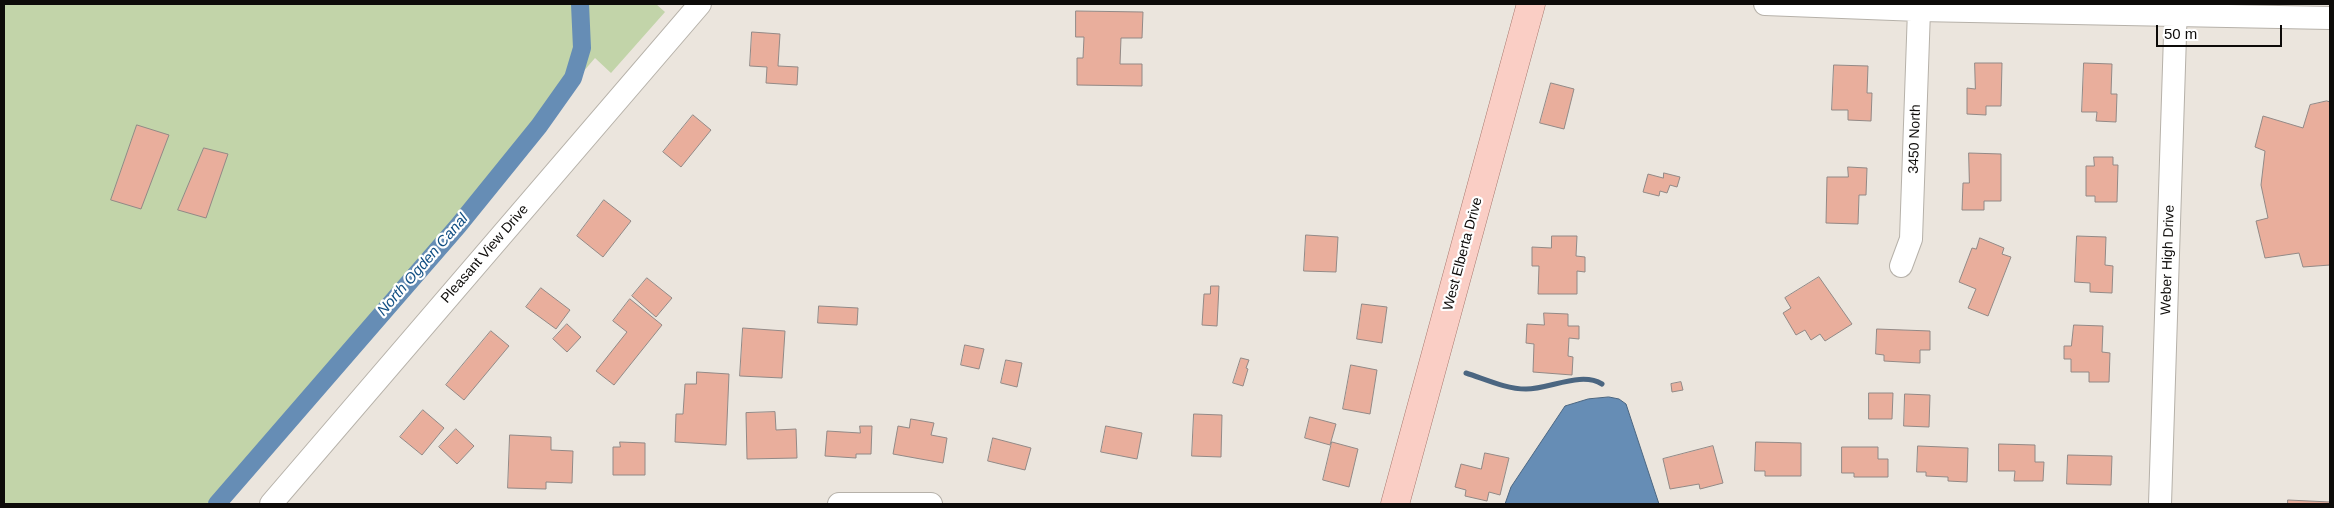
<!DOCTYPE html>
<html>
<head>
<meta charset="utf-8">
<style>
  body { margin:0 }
  #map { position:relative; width:2334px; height:508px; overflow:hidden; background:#ebe5dd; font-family:Helvetica,sans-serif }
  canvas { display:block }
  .frame { position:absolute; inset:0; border:5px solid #0d0b09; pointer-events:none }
  .scale { position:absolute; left:2156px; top:25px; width:126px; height:22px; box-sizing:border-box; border:2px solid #0d0b09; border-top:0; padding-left:6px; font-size:15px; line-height:18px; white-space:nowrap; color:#0d0b09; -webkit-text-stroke:4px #fff; paint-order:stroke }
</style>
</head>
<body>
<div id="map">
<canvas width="2334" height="508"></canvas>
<div class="frame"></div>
<div class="scale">50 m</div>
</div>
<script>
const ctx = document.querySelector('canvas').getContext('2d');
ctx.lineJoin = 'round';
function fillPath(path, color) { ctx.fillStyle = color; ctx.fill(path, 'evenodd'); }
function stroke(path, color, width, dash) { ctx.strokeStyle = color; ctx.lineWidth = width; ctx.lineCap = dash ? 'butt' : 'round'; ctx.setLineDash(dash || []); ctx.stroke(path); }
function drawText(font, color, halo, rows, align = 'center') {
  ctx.font = font + ' Helvetica,sans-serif'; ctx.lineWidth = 4.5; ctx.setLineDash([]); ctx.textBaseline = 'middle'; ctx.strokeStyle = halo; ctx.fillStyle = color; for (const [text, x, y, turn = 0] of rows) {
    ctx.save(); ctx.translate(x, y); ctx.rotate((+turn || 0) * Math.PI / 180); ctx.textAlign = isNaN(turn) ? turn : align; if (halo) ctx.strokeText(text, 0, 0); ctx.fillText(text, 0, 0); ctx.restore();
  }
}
fillPath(new Path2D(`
  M 4,4 L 656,4 L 665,12 L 611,73 L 595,58 L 212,504 L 4,504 Z`), '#c2d4a9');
const water = new Path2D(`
  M 1609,397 L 1619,399 L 1626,404 L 1659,504 L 1505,504 L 1511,487 L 1565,406 L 1588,399 Z`);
fillPath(water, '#668db5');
stroke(water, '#4b6681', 1);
stroke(new Path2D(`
  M 1466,373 C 1485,379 1506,389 1526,389 C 1550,389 1581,371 1602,384`), '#4b6681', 5);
stroke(new Path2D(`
  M 217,504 L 458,226 L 539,126 L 573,78 L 582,48 L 580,4`), '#668db5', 18);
const building = new Path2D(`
  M 1076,11 L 1143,12 L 1142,38 L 1121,38 L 1120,64 L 1142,64 L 1142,86 L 1077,85 L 1077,58 L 1083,58 L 1084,37 L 1076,37 Z
  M 752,32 L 780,34 L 778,66 L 798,67 L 797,85 L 766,83 L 767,67 L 750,66 Z
  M 1975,63 L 2002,63 L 2001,106 L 1986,106 L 1986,115 L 1967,114 L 1967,88 L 1975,89 Z
  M 2084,63 L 2112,64 L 2111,94 L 2117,94 L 2116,122 L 2096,121 L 2097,112 L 2082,112 Z
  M 1834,65 L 1868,66 L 1867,93 L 1872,93 L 1871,121 L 1848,120 L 1848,110 L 1832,110 Z
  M 1551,83 L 1574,89 L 1564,129 L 1540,123 Z
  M 2327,101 L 2330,102 L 2330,265 L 2303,267 L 2299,253 L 2265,258 L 2256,221 L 2268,218 L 2261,185 L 2265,151 L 2255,147 L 2263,116 L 2303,128 L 2310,105 Z
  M 693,115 L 711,130 L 681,167 L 663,152 Z
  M 137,125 L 169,135 L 141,209 L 111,200 Z
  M 204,148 L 228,154 L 206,218 L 178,210 Z
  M 1969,153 L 2001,154 L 2001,201 L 1984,201 L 1984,210 L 1962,210 L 1963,183 L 1969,183 Z
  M 2094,157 L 2113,157 L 2113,165 L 2118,165 L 2117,202 L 2095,202 L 2095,196 L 2086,196 L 2086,166 L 2094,166 Z
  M 1848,167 L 1867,168 L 1866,195 L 1859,195 L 1858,224 L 1826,223 L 1827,177 L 1848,177 Z
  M 1664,173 L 1680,177 L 1677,187 L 1670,185 L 1667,193 L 1660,191 L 1659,196 L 1643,192 L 1648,174 L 1663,178 Z
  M 604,200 L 631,221 L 603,257 L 577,236 Z
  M 1306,235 L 1338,237 L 1336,272 L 1304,271 Z
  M 1552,236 L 1577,236 L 1576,256 L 1585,257 L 1585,272 L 1577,271 L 1577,294 L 1538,294 L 1539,266 L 1532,266 L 1532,247 L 1551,248 Z
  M 2077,236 L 2106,237 L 2105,265 L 2113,266 L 2112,293 L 2090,292 L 2090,283 L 2075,282 Z
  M 1980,238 L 2004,248 L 2002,254 L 2011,257 L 1988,316 L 1968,308 L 1976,289 L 1959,282 L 1972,248 L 1976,249 Z
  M 1819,277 L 1852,324 L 1825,341 L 1820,334 L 1811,340 L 1805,330 L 1796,335 L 1783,313 L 1791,308 L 1785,298 Z
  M 647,278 L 672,298 L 656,317 L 632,296 Z
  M 1211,286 L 1219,286 L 1217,326 L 1202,325 L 1204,294 L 1210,294 Z
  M 541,288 L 570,310 L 556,329 L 526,307 Z
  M 630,299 L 662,325 L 614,385 L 596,371 L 627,332 L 613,321 Z
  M 1362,304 L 1387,307 L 1382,343 L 1357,339 Z
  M 819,306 L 858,308 L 857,325 L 818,323 Z
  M 1544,313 L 1568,314 L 1568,326 L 1579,326 L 1579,339 L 1569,338 L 1568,356 L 1573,357 L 1572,375 L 1533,372 L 1534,344 L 1526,343 L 1527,324 L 1544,325 Z
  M 567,324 L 581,337 L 567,352 L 553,339 Z
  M 2074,325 L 2103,326 L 2102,352 L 2110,353 L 2109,382 L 2089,382 L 2089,372 L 2071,372 L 2071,359 L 2064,359 L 2064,346 L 2071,346 Z
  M 743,328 L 785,331 L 782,378 L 740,376 Z
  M 1877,329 L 1930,331 L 1930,350 L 1920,350 L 1920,363 L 1884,361 L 1884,355 L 1876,354 Z
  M 491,331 L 509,346 L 464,400 L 446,385 Z
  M 965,345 L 984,349 L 979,369 L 961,365 Z
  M 1241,358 L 1249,360 L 1246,368 L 1248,369 L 1243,386 L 1233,383 Z
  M 1006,360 L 1022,363 L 1017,387 L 1001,383 Z
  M 1351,365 L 1377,370 L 1370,414 L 1343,409 Z
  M 697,372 L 729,374 L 726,445 L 675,442 L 676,414 L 683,414 L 685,384 L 696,384 Z
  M 1681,382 L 1683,390 L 1672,392 L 1671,384 Z
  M 1869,393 L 1893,393 L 1892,419 L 1869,419 Z
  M 1905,394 L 1930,395 L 1929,427 L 1904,426 Z
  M 423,410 L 444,428 L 422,455 L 400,437 Z
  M 775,412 L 776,430 L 796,429 L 797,458 L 747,459 L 746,413 Z
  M 1194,414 L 1222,415 L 1221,457 L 1192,456 Z
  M 1310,417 L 1336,424 L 1330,445 L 1305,438 Z
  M 911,419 L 934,423 L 931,435 L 947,438 L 943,463 L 893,454 L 898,426 L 909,428 Z
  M 860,426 L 872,426 L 871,454 L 856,454 L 856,458 L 825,456 L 827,431 L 860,433 Z
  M 1106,426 L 1142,433 L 1137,459 L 1101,452 Z
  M 456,429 L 474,446 L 457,464 L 439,447 Z
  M 510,435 L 551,437 L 551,450 L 573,451 L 572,483 L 546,482 L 546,489 L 508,488 Z
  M 993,438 L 1031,448 L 1025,470 L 988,461 Z
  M 620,442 L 645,443 L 645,475 L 613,475 L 613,447 L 620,447 Z
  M 1332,442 L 1358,449 L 1349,487 L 1323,480 Z
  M 1756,442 L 1801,443 L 1801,476 L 1765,476 L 1765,471 L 1755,471 Z
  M 1999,444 L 2035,445 L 2035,462 L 2044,462 L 2043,481 L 2014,481 L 2015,471 L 1999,471 Z
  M 1713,446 L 1723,483 L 1700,489 L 1699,484 L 1670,489 L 1663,459 Z
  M 1918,446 L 1968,448 L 1967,482 L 1948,481 L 1948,477 L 1926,476 L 1926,472 L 1917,472 Z
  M 1842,447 L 1878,447 L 1878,459 L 1888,459 L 1888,477 L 1854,477 L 1854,473 L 1842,473 Z
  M 1485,453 L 1509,458 L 1500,495 L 1489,492 L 1487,501 L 1465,496 L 1466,490 L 1455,487 L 1461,464 L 1481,469 Z
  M 2068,455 L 2112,456 L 2111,485 L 2067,484 Z
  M 2288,500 L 2330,502 L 2330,504 L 2288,504 Z`);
fillPath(building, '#e9ae9c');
stroke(building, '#928986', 1);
const minor = new Path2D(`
  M 1765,4 L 1919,10 L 2330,18
  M 1901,266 L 1911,239 L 1919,10
  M 271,504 L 700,4
  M 839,504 L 931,504
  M 2160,504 L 2176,4`);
const major = new Path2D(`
  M 1395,504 L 1531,4`);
stroke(minor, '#b6b1a9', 24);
stroke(major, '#a4746a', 29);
stroke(minor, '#fff', 22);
stroke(major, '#facec5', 28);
drawText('14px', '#0d0b09', '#fff', [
  ["3450 North",1915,139,-88],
  ["Pleasant View Drive",485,254,-49],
  ["West Elberta Drive",1463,254,-75],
  ["Weber High Drive",2168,260,-88]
]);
drawText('italic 15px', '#124f83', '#fff', [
  ["North Ogden Canal",423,265,-49]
]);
</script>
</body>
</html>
